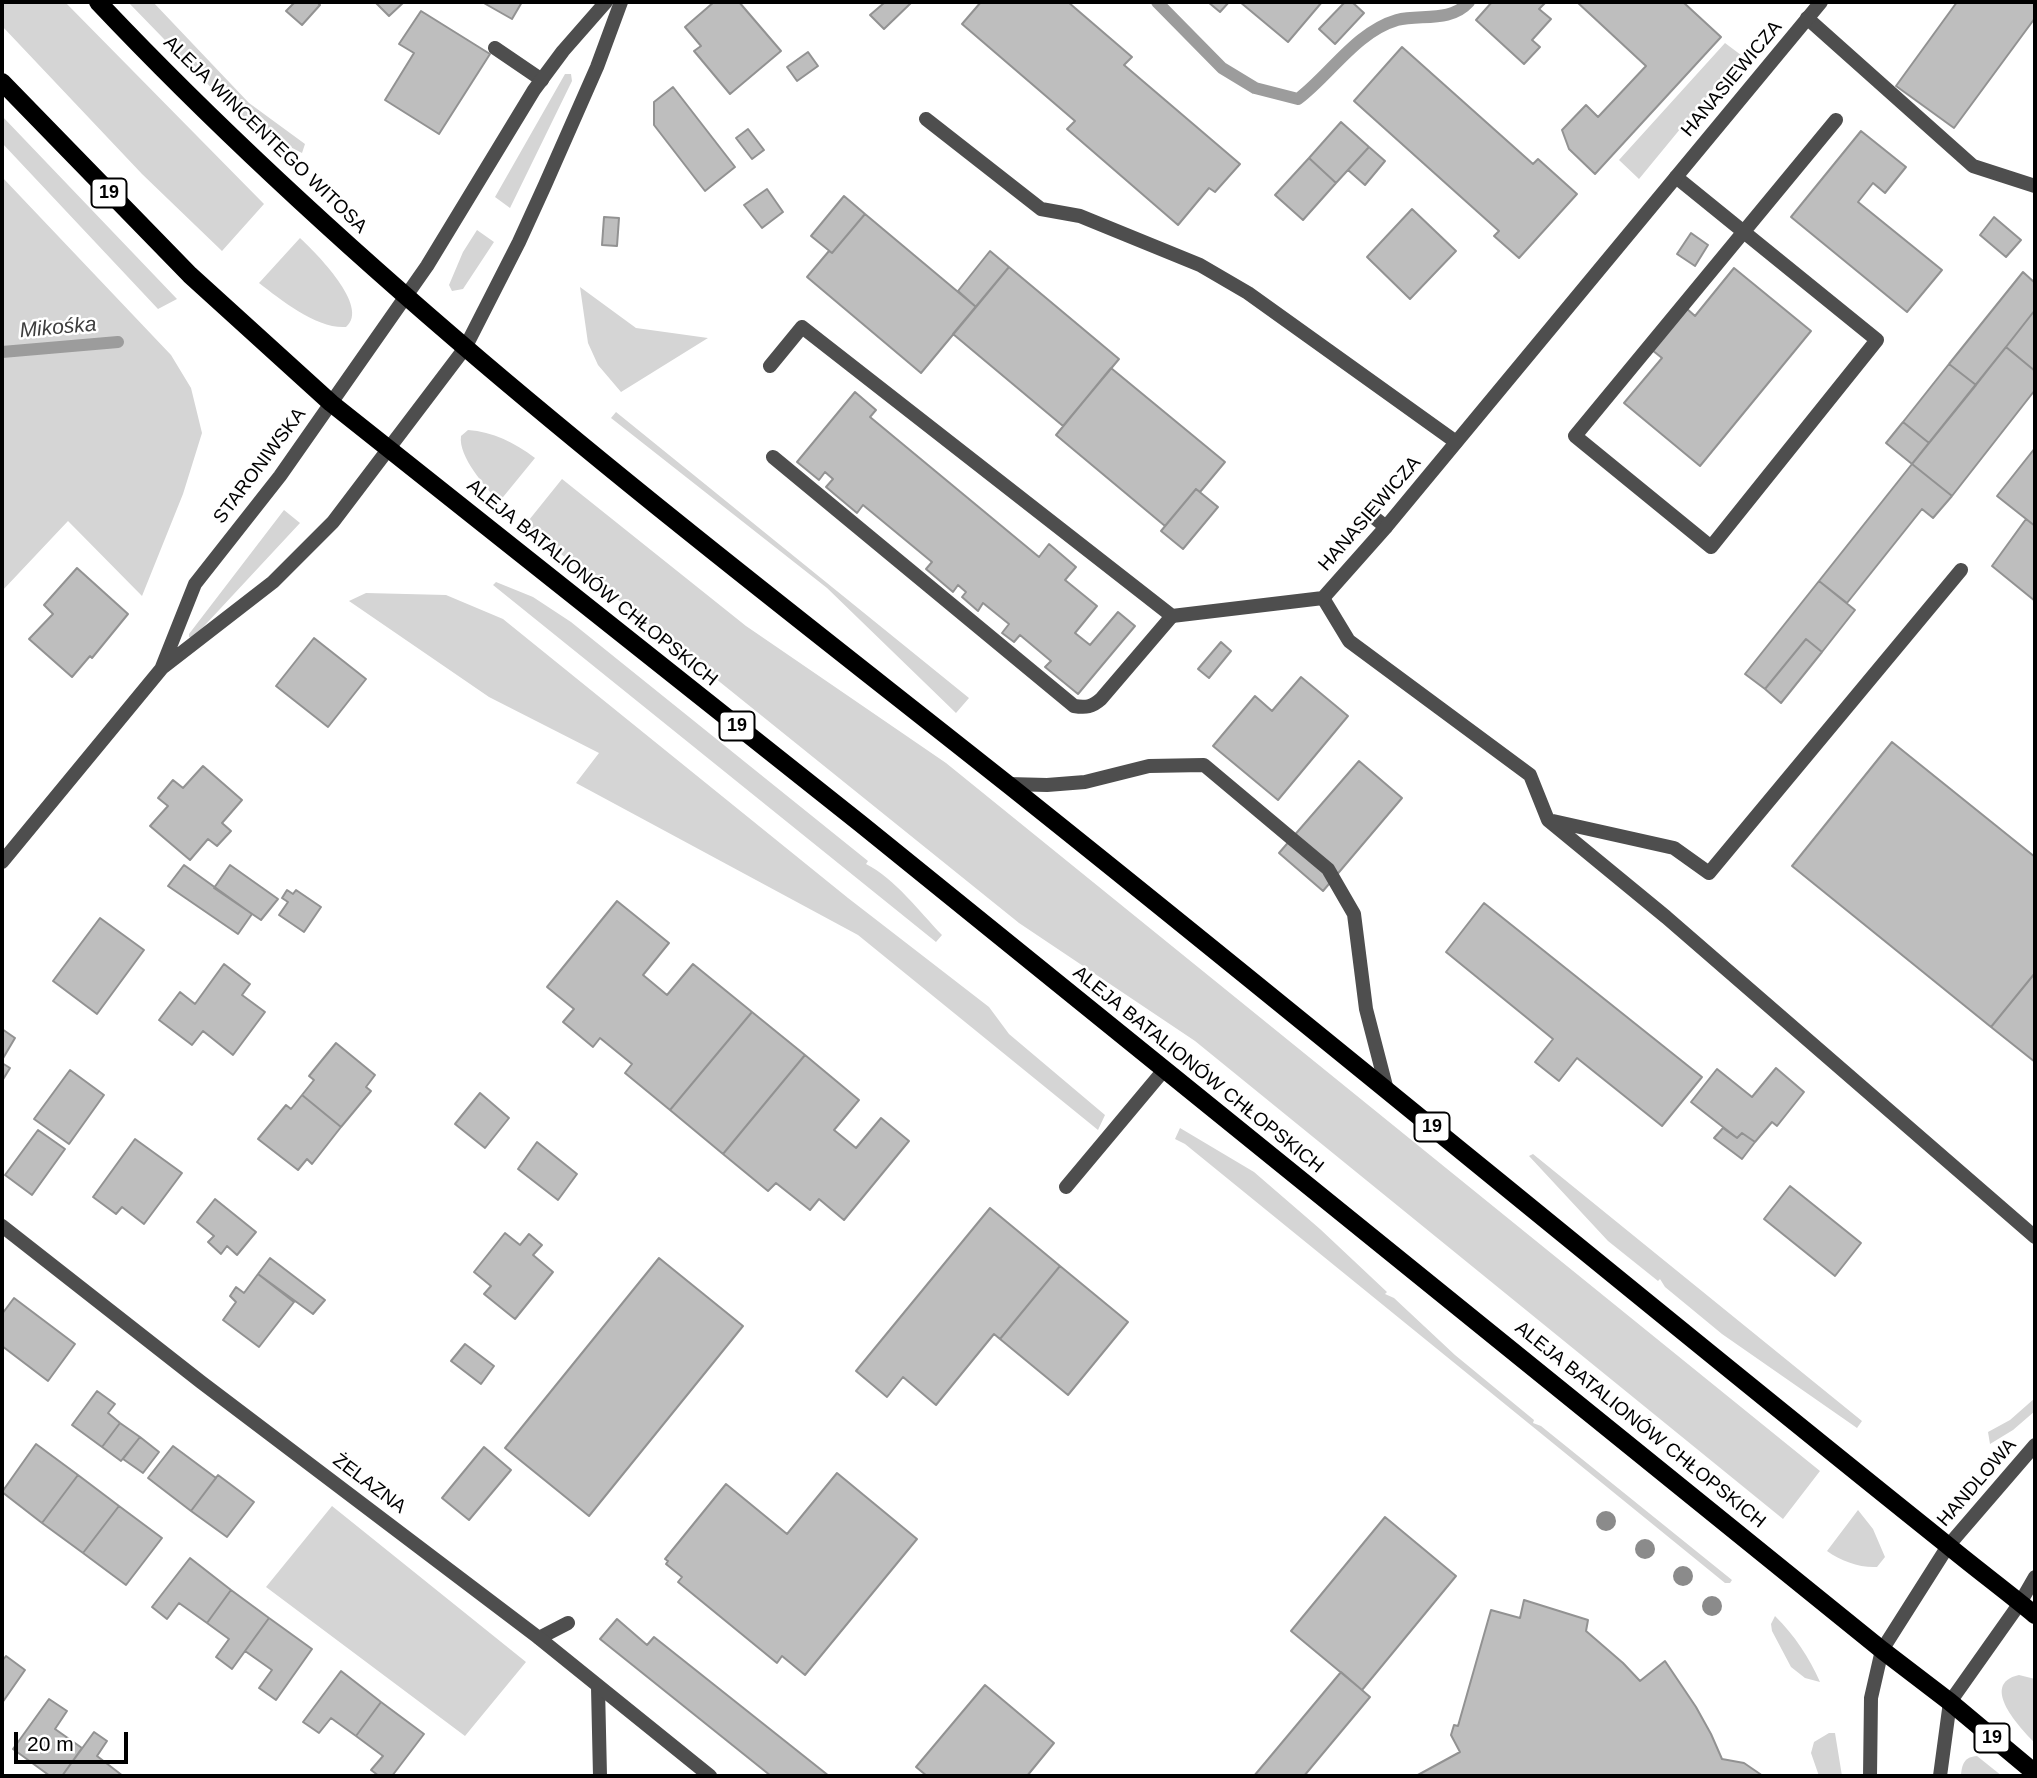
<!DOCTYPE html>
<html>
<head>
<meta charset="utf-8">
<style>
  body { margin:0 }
  #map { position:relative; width:2037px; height:1778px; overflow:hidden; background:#fff; font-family:Arial,sans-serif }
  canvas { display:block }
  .frame { position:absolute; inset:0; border:4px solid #000; pointer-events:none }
  .scale { position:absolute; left:14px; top:1732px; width:114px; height:32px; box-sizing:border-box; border:4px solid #000; border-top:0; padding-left:9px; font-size:21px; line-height:24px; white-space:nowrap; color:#000; -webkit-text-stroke:5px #fff; paint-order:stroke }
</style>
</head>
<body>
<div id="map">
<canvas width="2037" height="1778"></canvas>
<div class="frame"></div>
<div class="scale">20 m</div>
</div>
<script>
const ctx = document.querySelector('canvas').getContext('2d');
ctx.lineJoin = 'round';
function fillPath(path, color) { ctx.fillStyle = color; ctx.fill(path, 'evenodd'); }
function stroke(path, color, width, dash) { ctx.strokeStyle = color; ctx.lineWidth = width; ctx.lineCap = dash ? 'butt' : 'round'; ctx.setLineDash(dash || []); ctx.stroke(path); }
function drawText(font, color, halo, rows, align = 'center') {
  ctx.font = font + ' Arial,sans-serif'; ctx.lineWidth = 5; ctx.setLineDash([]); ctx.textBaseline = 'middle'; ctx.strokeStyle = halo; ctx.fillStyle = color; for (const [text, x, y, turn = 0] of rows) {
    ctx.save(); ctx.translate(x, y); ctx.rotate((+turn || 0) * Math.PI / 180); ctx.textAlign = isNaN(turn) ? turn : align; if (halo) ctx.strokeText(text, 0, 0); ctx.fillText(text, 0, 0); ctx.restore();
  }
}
fillPath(new Path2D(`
  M 2,2 L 65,2 L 264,204 L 222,251 L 142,174 L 2,26 Z
  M 128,2 L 153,2 L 249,103 L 305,144 L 302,153 L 269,136 L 230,107 Z
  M 1725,43 L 1741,55 L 1639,179 L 1619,160 Z
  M 565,74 L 571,74 L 572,81 L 510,208 L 495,197 Z
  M 2,116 L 177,299 L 158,309 L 2,143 Z
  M 2,177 L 171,355 L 191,388 L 202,433 L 183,494 L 142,596 L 68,521 L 2,591 Z
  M 477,230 L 494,242 L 463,289 L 452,291 L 449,285 L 463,252 Z
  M 300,238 C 315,252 371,307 346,327 C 317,329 281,300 259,283 Z
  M 580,287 L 636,328 L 708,338 L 621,392 L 598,365 L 588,343 Z
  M 616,412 L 969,698 L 956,713 L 827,588 L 611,418 Z
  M 468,430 C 493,432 514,442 535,458 L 499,502 C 486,487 458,457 461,436 Z
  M 562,479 L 746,626 L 946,763 L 1820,1471 L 1783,1519 L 1195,1041 L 1019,923 L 525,525 Z
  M 284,510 L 300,523 L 193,638 L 189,637 L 189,634 Z
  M 496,582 L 533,597 L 571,622 L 868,861 L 866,864 C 895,879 919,911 942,935 L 936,942 L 493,585 Z
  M 366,593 L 446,595 L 503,619 L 848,898 L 989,1007 L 1009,1034 L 1105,1115 L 1098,1130 L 858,935 L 576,783 L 599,753 L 489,697 L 349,601 Z
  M 1180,1128 L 1254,1172 L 1320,1229 L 1387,1292 L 1385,1294 L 1394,1298 L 1455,1355 L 1534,1420 L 1533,1423 L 1541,1426 L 1732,1580 L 1730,1583 L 1725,1583 L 1185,1144 L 1175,1139 Z
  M 1533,1154 L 1862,1421 L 1857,1428 L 1722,1334 L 1665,1287 L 1660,1279 L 1658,1281 L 1608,1241 L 1529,1156 Z
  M 2035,1398 L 2035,1411 L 2013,1430 L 1990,1444 L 1988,1432 L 2010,1420 Z
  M 332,1506 L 526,1662 L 465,1736 L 266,1587 Z
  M 1858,1510 L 1873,1529 L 1885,1557 L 1877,1567 C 1860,1568 1841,1561 1827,1551 Z
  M 1775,1616 C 1795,1636 1809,1657 1820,1682 L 1805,1678 L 1791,1667 L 1772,1631 L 1771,1624 Z
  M 2019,1675 L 2035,1679 L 2035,1743 C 2021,1729 1978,1684 2019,1675 Z
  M 1829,1733 L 1835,1733 L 1842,1776 L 1819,1776 L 1811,1753 L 1814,1742 Z
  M 1977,1756 L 2002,1776 L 1961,1776 C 1962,1764 1964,1757 1977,1756 Z`), '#d5d5d5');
stroke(new Path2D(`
  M 1157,2 L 1222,68 L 1255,88 L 1298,99 C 1330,75 1356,32 1397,20 C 1421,14 1450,23 1469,2
  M 2,352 L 118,342`), '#9c9c9c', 12);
const building = new Path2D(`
  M 295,2 L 317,2 L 320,5 L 302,25 L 286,11 Z
  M 375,2 L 404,2 L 389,16 Z
  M 482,2 L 522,2 L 512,19 Z
  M 714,2 L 739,2 L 781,51 L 730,94 L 694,51 L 701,46 L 685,27 Z
  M 883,2 L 912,2 L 884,29 L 870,15 L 884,3 Z
  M 981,2 L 1068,2 L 1132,57 L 1124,65 L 1240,164 L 1215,192 L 1209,188 L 1178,225 L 1067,129 L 1075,121 L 962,24 Z
  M 1208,2 L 1229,2 L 1220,12 Z
  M 1240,2 L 1322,2 L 1288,42 Z
  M 1345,2 L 1352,2 L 1364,13 L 1335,44 L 1319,29 Z
  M 1492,2 L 1546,2 L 1539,9 L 1551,19 L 1532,40 L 1540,47 L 1524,64 L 1476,20 Z
  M 1577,2 L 1683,2 L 1721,37 L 1595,174 L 1569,149 L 1562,130 L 1586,105 L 1598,117 L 1646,66 Z
  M 1957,2 L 2035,2 L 2035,18 L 1954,128 L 1896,86 Z
  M 421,11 L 490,54 L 439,134 L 385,100 L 414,53 L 399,44 Z
  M 1402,47 L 1533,164 L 1538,159 L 1577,194 L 1519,258 L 1494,236 L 1499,231 L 1354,101 Z
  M 808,52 L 818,66 L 797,81 L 787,67 Z
  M 673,87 L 735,167 L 705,191 L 654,125 L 654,102 Z
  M 1341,122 L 1369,147 L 1336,183 L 1309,158 Z
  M 748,129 L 764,150 L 752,159 L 736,138 Z
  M 1861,131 L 1906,167 L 1885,193 L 1873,183 L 1858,202 L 1942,270 L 1907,312 L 1791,217 Z
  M 1369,147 L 1385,161 L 1365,185 L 1348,170 Z
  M 1309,158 L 1336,183 L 1303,220 L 1275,195 Z
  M 767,189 L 783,212 L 762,228 L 744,205 Z
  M 844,196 L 865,214 L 832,253 L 811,236 Z
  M 1412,209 L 1456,251 L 1410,299 L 1367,257 Z
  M 865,214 L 976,307 L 921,373 L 807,277 L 829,251 L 832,253 Z
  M 604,217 L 619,218 L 617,246 L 602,245 Z
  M 1994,217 L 2021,240 L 2006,257 L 1980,235 Z
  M 1691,233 L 1708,245 L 1695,266 L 1677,254 Z
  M 990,251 L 1009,267 L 976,307 L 958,291 Z
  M 1009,267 L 1119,359 L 1063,426 L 953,334 Z
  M 1734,268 L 1811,331 L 1700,466 L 1624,403 L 1662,358 L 1652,350 L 1686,308 L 1695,316 Z
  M 2023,272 L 2035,283 L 2035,310 L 1976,385 L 1949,364 Z
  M 2035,310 L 2035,371 L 2006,347 Z
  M 2006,347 L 2035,371 L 2035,390 L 1952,496 L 1912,464 Z
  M 1949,364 L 1976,385 L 1929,443 L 1903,422 Z
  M 1111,368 L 1225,462 L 1200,492 L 1196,489 L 1165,526 L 1056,435 Z
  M 855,392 L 876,410 L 870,417 L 1039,557 L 1049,544 L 1076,567 L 1065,580 L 1097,606 L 1075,633 L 1090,645 L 1118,612 L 1135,626 L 1078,694 L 1045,667 L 1051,661 L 1020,635 L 1014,642 L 1002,633 L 1009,624 L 983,603 L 978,611 L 962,597 L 966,592 L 958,585 L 953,592 L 926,569 L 932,562 L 863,505 L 857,513 L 826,487 L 833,479 L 825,472 L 819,480 L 797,462 Z
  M 1903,422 L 1929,443 L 1912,464 L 1886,443 Z
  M 2035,448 L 2035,526 L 1997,496 Z
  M 1912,464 L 1952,496 L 1933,518 L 1922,509 L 1847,603 L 1819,581 Z
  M 1196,489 L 1218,507 L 1183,549 L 1161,531 Z
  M 2026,519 L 2035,526 L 2035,601 L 1992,566 Z
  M 77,568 L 128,614 L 92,658 L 90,656 L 72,677 L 29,639 L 53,614 L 44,605 Z
  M 1819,581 L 1855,610 L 1822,652 L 1806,639 L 1765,689 L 1745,674 Z
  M 314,638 L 366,679 L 328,727 L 276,686 Z
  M 1806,639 L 1822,652 L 1781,703 L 1765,689 Z
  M 1221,642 L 1231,651 L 1209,678 L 1198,669 Z
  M 1301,677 L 1348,716 L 1278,800 L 1213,746 L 1255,696 L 1272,711 Z
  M 1892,742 L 2035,857 L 2035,973 L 1991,1027 L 1792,866 Z
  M 1359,761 L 1402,798 L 1323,891 L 1279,853 Z
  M 203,766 L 242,800 L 222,823 L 231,831 L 217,846 L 208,839 L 190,860 L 150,826 L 168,806 L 158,798 L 173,780 L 183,788 Z
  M 184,865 L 252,914 L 238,934 L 168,886 Z
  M 230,865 L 278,899 L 261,920 L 214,888 Z
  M 287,890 L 293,894 L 296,890 L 321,907 L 304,932 L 279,915 L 288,902 L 282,898 Z
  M 617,901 L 669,943 L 643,975 L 667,995 L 693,964 L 752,1012 L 670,1110 L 625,1073 L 632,1064 L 600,1038 L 593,1047 L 563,1022 L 574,1009 L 547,987 Z
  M 1484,903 L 1702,1077 L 1662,1126 L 1577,1058 L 1559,1081 L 1535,1062 L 1553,1039 L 1446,952 Z
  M 100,918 L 144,950 L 97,1014 L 53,981 Z
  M 224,964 L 250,984 L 242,995 L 265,1012 L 233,1055 L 203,1031 L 192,1045 L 159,1020 L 180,992 L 195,1004 Z
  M 2035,973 L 2035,1062 L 1991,1027 Z
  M 752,1012 L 805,1055 L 723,1154 L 670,1110 Z
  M 2,1029 L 15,1038 L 2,1060 Z
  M 336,1043 L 375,1075 L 366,1087 L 371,1091 L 341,1127 L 302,1095 L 314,1080 L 309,1076 Z
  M 805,1055 L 859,1100 L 834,1130 L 856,1148 L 881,1118 L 909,1141 L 844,1220 L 819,1199 L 810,1210 L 776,1183 L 768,1191 L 723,1154 Z
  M 2,1063 L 10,1068 L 2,1081 Z
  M 1776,1068 L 1804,1092 L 1777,1126 L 1772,1122 L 1755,1142 L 1742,1133 L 1737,1138 L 1691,1102 L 1717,1069 L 1752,1097 Z
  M 70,1070 L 104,1095 L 69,1144 L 34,1119 Z
  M 480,1093 L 509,1118 L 485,1148 L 455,1124 Z
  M 302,1095 L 341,1127 L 312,1164 L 307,1159 L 298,1170 L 258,1139 L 286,1105 L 291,1109 Z
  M 1723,1128 L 1737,1138 L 1742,1133 L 1755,1142 L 1742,1159 L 1714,1138 Z
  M 38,1130 L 65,1149 L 32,1195 L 5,1175 Z
  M 135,1139 L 182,1173 L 144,1224 L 122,1207 L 116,1214 L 93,1197 Z
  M 537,1142 L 577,1174 L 558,1200 L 518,1169 Z
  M 1790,1186 L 1861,1243 L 1835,1276 L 1764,1219 Z
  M 215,1199 L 256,1232 L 237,1255 L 227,1246 L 221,1254 L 208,1242 L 214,1236 L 197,1222 Z
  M 990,1208 L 1060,1266 L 1000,1339 L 994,1334 L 936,1405 L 903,1377 L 887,1397 L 856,1371 Z
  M 505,1233 L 520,1245 L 529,1234 L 542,1245 L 533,1255 L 553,1272 L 515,1319 L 484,1294 L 491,1286 L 474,1272 Z
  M 270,1258 L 325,1300 L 313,1314 L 258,1274 Z
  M 659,1258 L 743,1326 L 589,1516 L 505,1448 Z
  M 1060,1266 L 1128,1322 L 1068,1395 L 1000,1339 Z
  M 258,1274 L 294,1302 L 259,1347 L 223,1320 L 236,1302 L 230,1296 L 236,1287 L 244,1293 Z
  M 14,1298 L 75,1344 L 48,1381 L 2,1346 L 2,1314 Z
  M 465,1344 L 494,1366 L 481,1384 L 451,1361 Z
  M 97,1391 L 115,1404 L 108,1413 L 120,1423 L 102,1447 L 72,1425 Z
  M 120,1423 L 140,1437 L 121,1461 L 102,1447 Z
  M 140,1437 L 159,1452 L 143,1473 L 123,1459 Z
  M 36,1444 L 78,1475 L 42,1523 L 2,1492 Z
  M 173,1446 L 216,1478 L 191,1511 L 148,1478 Z
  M 484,1447 L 511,1470 L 469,1520 L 442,1498 Z
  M 837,1473 L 917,1539 L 805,1675 L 782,1656 L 777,1663 L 678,1582 L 682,1577 L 666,1564 L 668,1561 L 665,1559 L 726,1484 L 787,1534 Z
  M 78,1475 L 119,1506 L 83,1553 L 42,1523 Z
  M 218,1475 L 254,1502 L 227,1537 L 191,1511 Z
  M 119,1506 L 162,1538 L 126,1585 L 83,1553 Z
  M 1385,1517 L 1456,1576 L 1362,1690 L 1291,1631 Z
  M 190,1558 L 231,1590 L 207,1623 L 179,1603 L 167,1619 L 152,1607 Z
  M 231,1590 L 269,1618 L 232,1669 L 216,1657 L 229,1639 L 207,1623 Z
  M 1524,1600 L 1588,1620 L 1586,1631 L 1623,1663 L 1640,1681 L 1665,1661 L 1696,1707 L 1711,1734 L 1722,1759 L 1744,1763 L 1763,1776 L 1416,1776 L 1460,1752 L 1451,1735 L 1454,1725 L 1458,1726 L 1491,1610 L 1520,1618 Z
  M 269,1618 L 312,1649 L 276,1700 L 259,1688 L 272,1670 L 245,1651 Z
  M 617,1619 L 647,1645 L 654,1637 L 829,1776 L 771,1776 L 600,1639 Z
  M 6,1656 L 25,1670 L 2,1703 L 2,1661 Z
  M 341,1671 L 381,1702 L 356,1736 L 331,1718 L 319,1733 L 303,1722 Z
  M 1341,1672 L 1370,1697 L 1304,1776 L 1254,1776 Z
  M 985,1685 L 1054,1743 L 1027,1776 L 927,1776 L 916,1767 Z
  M 49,1699 L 67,1711 L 55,1729 L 82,1748 L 62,1776 L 50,1776 L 13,1749 Z
  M 381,1702 L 424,1734 L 392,1776 L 379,1776 L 371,1770 L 383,1756 L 356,1736 Z
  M 94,1732 L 107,1741 L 97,1756 L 123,1776 L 62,1776 Z`);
fillPath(building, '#bebebe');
stroke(building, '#929292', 2);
stroke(new Path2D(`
  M 1807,18 L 1973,166 L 2035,186
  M 495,48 L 542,80
  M 926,119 L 1041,209 L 1080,216 L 1200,265 L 1248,293 L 1456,442
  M 1676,177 C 1743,232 1810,285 1877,340 L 1711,547 L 1575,436 L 1836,120
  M 773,457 L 1074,706 C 1086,708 1092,707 1101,699 L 1172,616
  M 1371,515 L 1386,527
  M 1323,598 L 1349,641 L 1530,775 L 1548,820 L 1666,917 L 2035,1237
  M 1008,784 L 1047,785 L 1085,782 L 1149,766 L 1204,765 L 1328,869 L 1354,914 L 1366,1009 L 1387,1090
  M 1553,821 L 1674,848 L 1709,873 L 1961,570
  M 1066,1187 L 1164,1070
  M 539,1638 L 568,1623
  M 598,1687 L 600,1776`), '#4e4e4e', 14);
stroke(new Path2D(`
  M 770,366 L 802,327 L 1172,616 L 1323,598 L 1386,527 L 1821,2
  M 2,1226 L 201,1382 L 539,1638 L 710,1776
  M 1948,1546 L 2035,1445
  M 2020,1603 L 2035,1577`), '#4e4e4e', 14);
stroke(new Path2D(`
  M 162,667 L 195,584 L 280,476 L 427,266 L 534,90 L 563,51 L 606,2
  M 2,862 L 162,668 L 273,582 L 333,522 L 465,348 L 519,242 L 545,185 L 597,67 L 621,2
  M 1870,1776 L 1871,1698 L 1882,1650 L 1948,1546
  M 1940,1776 L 1950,1702 L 2020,1603`), '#4e4e4e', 14);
stroke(new Path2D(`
  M 98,2 C 374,294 696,537 1010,786 C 1324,1036 1632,1293 1946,1544 C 1975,1568 2006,1591 2035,1615
  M 2,82 L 190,275 L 331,403 L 861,824 L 1882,1650 L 1950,1702 L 2035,1773`), '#000', 18);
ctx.fillStyle = '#8b8b8b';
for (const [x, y] of [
  [1606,1521],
  [1645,1549],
  [1683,1576],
  [1712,1606]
]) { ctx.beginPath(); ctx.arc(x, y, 10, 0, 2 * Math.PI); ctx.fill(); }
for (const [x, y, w] of [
  [109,193,35],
  [737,726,35],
  [1432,1127,35],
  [1992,1738,35]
]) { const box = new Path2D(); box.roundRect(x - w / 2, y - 14.5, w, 29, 5); ctx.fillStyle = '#fff'; ctx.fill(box); stroke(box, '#000', 2); }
drawText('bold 18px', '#000', null, [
  ["19",109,193],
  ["19",737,726],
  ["19",1432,1127],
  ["19",1992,1738]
]);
drawText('19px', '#000', '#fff', [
  ["HANASIEWICZA",1732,79,-50],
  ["ALEJA WINCENTEGO WITOSA",265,135,44],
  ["STARONIWSKA",260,466,-53],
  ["HANASIEWICZA",1370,514,-49],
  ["ALEJA BATALIONÓW CHŁOPSKICH",592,583,39],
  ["ALEJA BATALIONÓW CHŁOPSKICH",1198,1070,39],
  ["ALEJA BATALIONÓW CHŁOPSKICH",1640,1425,39],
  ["HANDLOWA",1977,1483,-49],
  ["ŻELAZNA",369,1484,37]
]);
drawText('italic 21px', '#3d3d3d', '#fff', [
  ["Mikośka",58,328,-5]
]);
</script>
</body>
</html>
